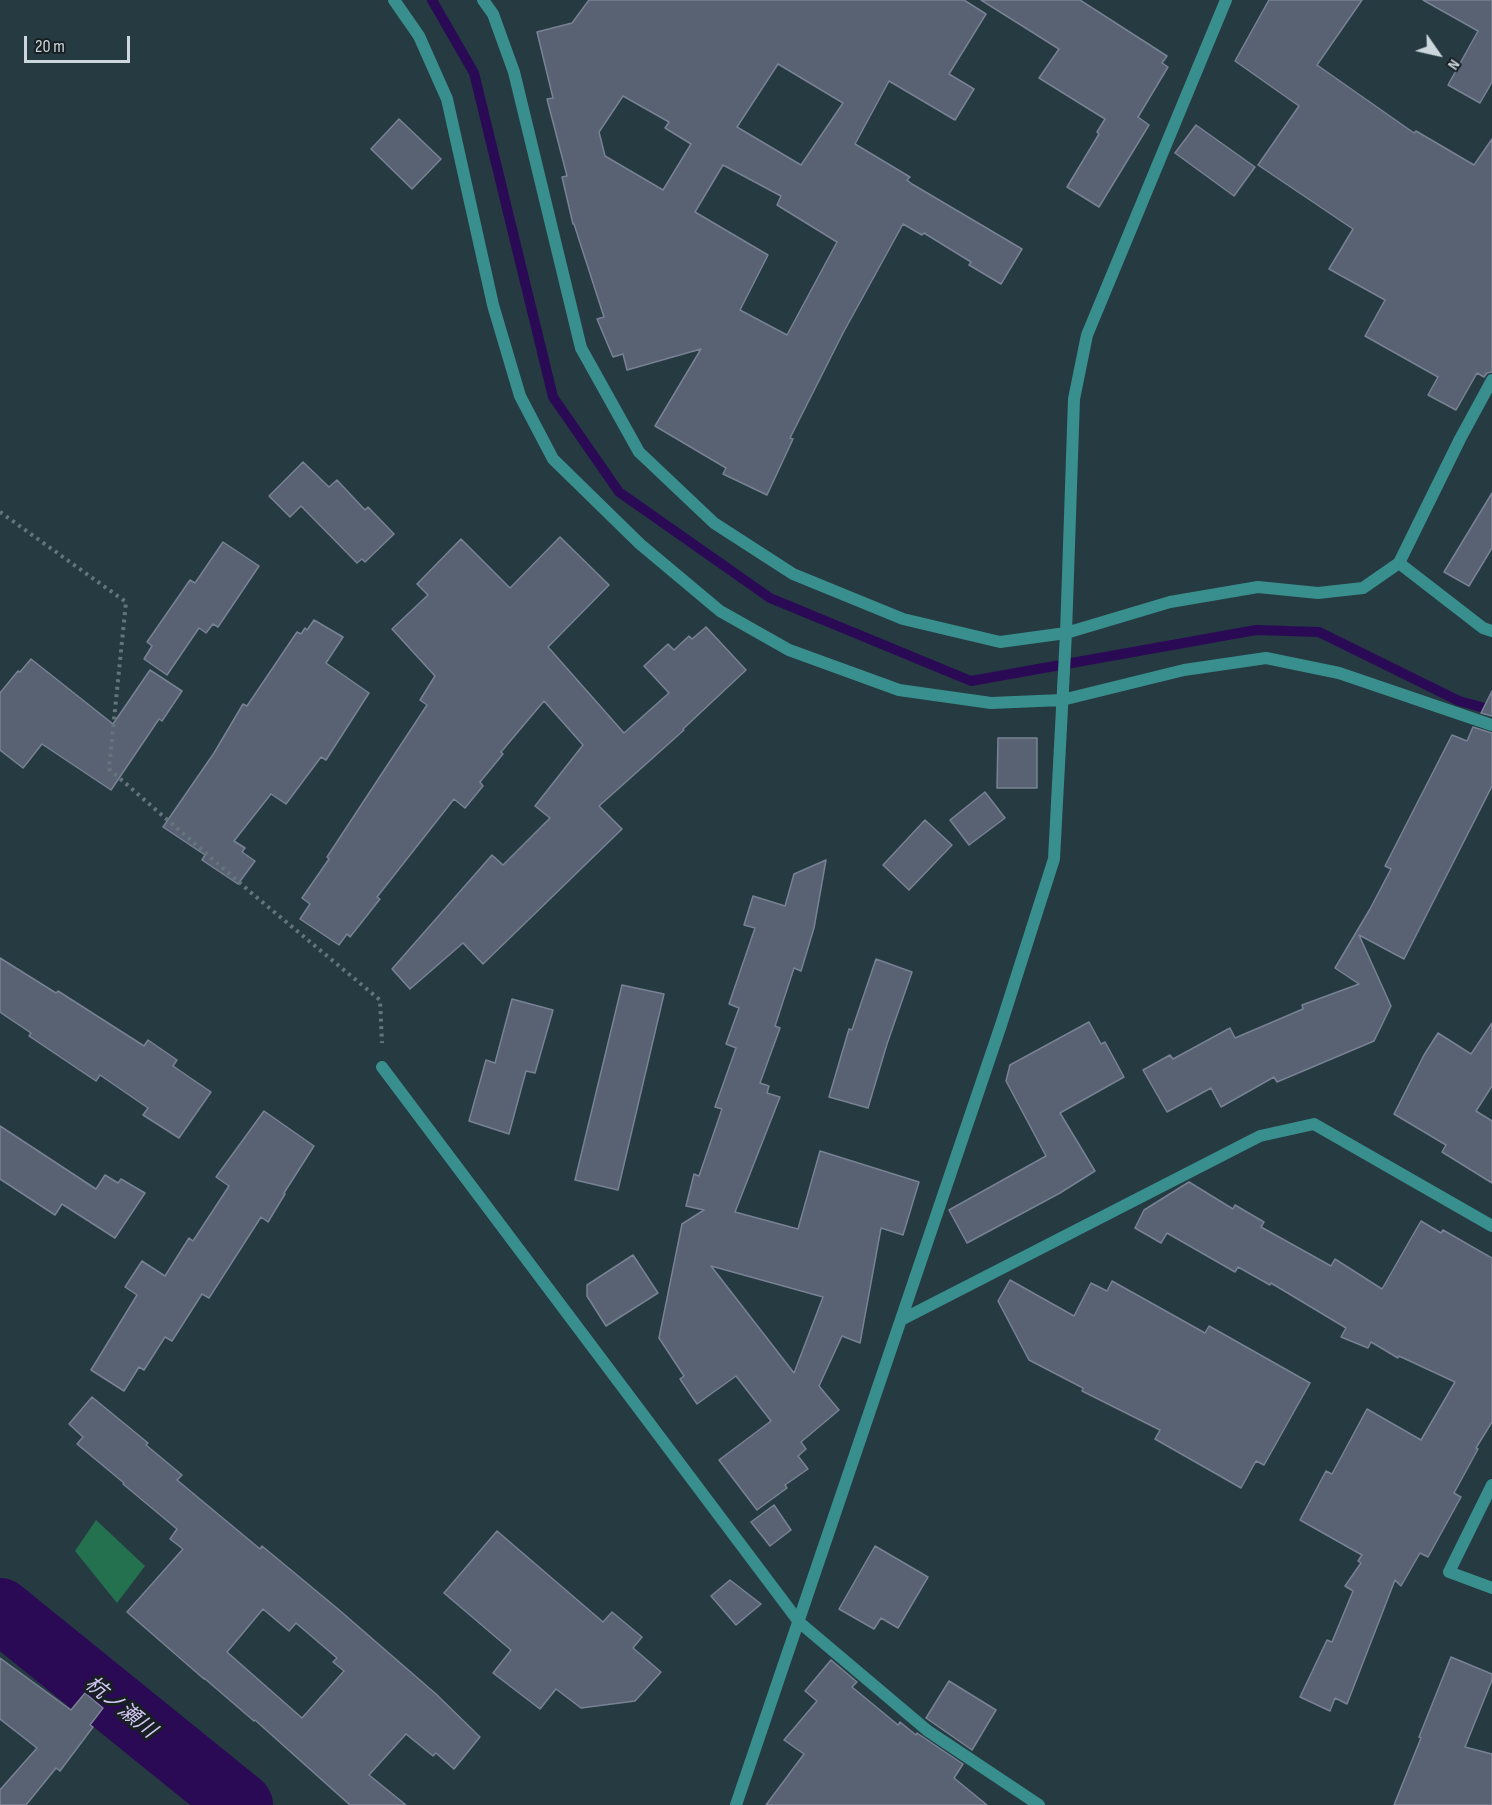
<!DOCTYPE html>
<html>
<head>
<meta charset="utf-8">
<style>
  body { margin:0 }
  #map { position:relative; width:1492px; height:1805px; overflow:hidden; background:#263a42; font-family:"Sofia Sans Condensed",sans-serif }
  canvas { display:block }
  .north { position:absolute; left:1408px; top:24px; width:60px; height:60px; -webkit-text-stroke:4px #171f23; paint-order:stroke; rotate:124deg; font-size:16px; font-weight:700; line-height:24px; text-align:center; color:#ccd7dd }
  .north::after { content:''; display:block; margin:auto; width:21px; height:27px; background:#ccd7dd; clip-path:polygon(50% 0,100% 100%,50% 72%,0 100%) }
  .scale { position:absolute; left:24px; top:36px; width:106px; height:27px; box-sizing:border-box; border:3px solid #ccd7dd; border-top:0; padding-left:8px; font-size:18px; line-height:21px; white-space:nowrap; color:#ccd7dd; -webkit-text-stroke:4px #171f23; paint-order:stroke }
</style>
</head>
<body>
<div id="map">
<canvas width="1492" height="1805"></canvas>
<div class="north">N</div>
<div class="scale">20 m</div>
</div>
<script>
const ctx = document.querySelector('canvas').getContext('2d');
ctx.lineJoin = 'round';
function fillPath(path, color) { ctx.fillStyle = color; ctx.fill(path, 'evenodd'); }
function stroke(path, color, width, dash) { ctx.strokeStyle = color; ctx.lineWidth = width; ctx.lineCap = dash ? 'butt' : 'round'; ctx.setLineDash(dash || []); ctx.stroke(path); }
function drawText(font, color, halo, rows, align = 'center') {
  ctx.font = font + ' "Sofia Sans Condensed","Noto Sans JP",sans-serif'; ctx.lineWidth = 6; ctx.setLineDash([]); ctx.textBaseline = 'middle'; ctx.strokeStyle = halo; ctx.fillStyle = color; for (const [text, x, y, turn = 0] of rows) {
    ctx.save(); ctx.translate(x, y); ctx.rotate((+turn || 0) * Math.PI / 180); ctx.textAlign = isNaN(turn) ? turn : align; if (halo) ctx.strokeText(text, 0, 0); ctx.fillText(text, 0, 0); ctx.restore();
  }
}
fillPath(new Path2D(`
  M 96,1520 L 145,1566 L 117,1603 L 75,1551 Z`), '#23714e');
stroke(new Path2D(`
  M 432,0 L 474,73 L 553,397 L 619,492 L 770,598 L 971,681 L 1256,630 L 1319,632 L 1459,701 L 1492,710`), '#2b0a55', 10);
stroke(new Path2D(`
  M 0,1610 L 241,1805`), '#2b0a55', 64);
const building = new Path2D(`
  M 589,0 L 964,0 L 986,14 L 949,74 L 974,89 L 955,120 L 889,81 L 855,144 L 910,177 L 907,180 L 912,184 L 1022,249 L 1001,284 L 969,265 L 971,262 L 924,233 L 922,235 L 903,224 L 843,333 L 790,438 L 793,439 L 767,495 L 723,474 L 726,468 L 655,426 L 701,349 L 627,370 L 623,354 L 613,357 L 597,319 L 604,317 L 574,224 L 573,224 L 562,177 L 567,176 L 547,99 L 553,98 L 537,32 L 572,23 ZM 778,64 L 843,103 L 801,165 L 737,127 ZM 623,96 L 669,122 L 665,128 L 691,144 L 663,190 L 605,156 L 599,132 ZM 723,165 L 781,196 L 777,205 L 837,242 L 787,335 L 740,310 L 768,255 L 695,212 Z
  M 981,0 L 1080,0 L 1167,56 L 1162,63 L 1168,67 L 1138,117 L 1149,125 L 1099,207 L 1067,187 L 1099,134 L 1097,132 L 1105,119 L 1039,78 L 1059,49 Z
  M 1269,0 L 1362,0 L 1317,65 L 1414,133 L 1416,131 L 1474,165 L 1492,139 L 1492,372 L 1487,373 L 1484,377 L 1477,373 L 1456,410 L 1428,395 L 1438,377 L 1365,336 L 1385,300 L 1329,269 L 1353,229 L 1258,165 L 1299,106 L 1235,61 Z
  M 1423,0 L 1492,0 L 1492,82 L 1480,103 L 1448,85 L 1478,31 Z
  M 399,119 L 441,159 L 412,189 L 371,149 Z
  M 1196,125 L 1255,167 L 1234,196 L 1175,153 Z
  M 303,462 L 329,487 L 337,480 L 365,510 L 368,507 L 394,534 L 365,562 L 362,559 L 357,563 L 301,506 L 290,517 L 269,496 Z
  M 1492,493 L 1492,548 L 1469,586 L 1444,572 Z
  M 560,537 L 609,585 L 548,647 L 624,733 L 669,693 L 644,666 L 668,644 L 674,650 L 689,636 L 692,639 L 706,627 L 746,670 L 683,729 L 684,730 L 599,806 L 622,829 L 483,964 L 463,943 L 410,989 L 392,969 L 492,855 L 503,865 L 550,818 L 535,806 L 583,745 L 544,701 L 501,752 L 503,754 L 480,782 L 483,786 L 465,808 L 454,799 L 377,897 L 380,899 L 350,937 L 347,934 L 339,945 L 300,919 L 310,904 L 302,898 L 329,859 L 327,857 L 427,705 L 420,700 L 435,676 L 392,629 L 428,595 L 417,584 L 461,539 L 510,588 Z
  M 223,542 L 259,566 L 218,627 L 213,624 L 206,633 L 199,628 L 167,675 L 144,659 L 152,646 L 147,642 L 190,580 L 195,583 Z
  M 314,620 L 343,637 L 326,663 L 369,693 L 326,760 L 321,757 L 286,804 L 271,794 L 234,841 L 245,848 L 242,852 L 255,861 L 238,884 L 202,860 L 205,855 L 163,827 L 214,753 L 243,704 L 247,706 L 297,632 L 301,634 L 305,628 L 307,630 Z
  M 31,659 L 113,724 L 150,670 L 182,691 L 162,721 L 159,719 L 111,790 L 42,744 L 23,768 L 0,750 L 0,693 L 18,671 L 20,672 Z
  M 1492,691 L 1492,716 L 1481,713 Z
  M 1473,727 L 1492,733 L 1492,786 L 1404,959 L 1359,935 L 1391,1006 L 1374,1041 L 1277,1082 L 1274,1077 L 1221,1107 L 1211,1088 L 1167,1112 L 1143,1070 L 1170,1055 L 1173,1059 L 1230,1028 L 1235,1038 L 1303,1009 L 1302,1005 L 1359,984 L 1335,968 L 1370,909 L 1391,869 L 1385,866 L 1452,735 L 1467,741 Z
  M 998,738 L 1037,738 L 1037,788 L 997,788 Z
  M 985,792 L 1005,818 L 969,845 L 950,820 Z
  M 925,820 L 952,845 L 909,890 L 883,865 Z
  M 826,860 L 814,928 L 801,971 L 794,968 L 775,1026 L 780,1028 L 760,1083 L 769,1086 L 767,1093 L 780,1097 L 735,1212 L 798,1229 L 820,1151 L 919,1182 L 903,1235 L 881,1228 L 860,1343 L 842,1336 L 819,1386 L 839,1410 L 801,1442 L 806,1449 L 798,1456 L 808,1469 L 785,1485 L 787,1488 L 757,1510 L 719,1460 L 771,1421 L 736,1376 L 697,1404 L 680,1379 L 684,1376 L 659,1338 L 682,1224 L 704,1210 L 686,1206 L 694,1174 L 699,1176 L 722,1109 L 715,1107 L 736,1048 L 726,1044 L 739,1008 L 729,1004 L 755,928 L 744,925 L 753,896 L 785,906 L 794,874 ZM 711,1266 L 823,1297 L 794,1373 Z
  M 0,958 L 56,993 L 58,991 L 144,1046 L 148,1040 L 177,1060 L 173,1066 L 211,1092 L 179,1138 L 143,1115 L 148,1108 L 100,1075 L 96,1081 L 29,1036 L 31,1033 L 0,1012 Z
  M 876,959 L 912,972 L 887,1044 L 868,1108 L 829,1097 L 849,1029 L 852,1030 Z
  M 622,985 L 664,994 L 618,1190 L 575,1180 Z
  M 512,999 L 553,1010 L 535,1073 L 526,1071 L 509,1134 L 469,1121 L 486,1060 L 495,1063 Z
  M 1089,1022 L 1101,1044 L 1105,1042 L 1124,1077 L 1060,1113 L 1095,1171 L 1060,1193 L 967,1243 L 949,1210 L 1046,1156 L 1006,1081 L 1010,1065 Z
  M 1492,1023 L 1492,1086 L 1476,1111 L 1492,1121 L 1492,1183 L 1442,1152 L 1446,1145 L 1394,1114 L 1424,1055 L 1438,1033 L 1471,1054 Z
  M 264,1111 L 314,1146 L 284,1193 L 285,1194 L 268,1222 L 261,1217 L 209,1298 L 202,1294 L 172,1341 L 165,1337 L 144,1370 L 139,1367 L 124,1391 L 91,1370 L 137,1295 L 125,1287 L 142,1261 L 165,1276 L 189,1238 L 193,1241 L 229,1186 L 216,1177 Z
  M 0,1126 L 96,1189 L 105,1175 L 118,1183 L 121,1179 L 145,1193 L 115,1238 L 62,1204 L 55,1215 L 0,1179 Z
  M 1189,1182 L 1233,1209 L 1235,1205 L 1264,1222 L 1261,1227 L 1331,1266 L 1335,1259 L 1382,1289 L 1421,1221 L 1441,1233 L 1443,1230 L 1492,1258 L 1492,1422 L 1476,1448 L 1478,1449 L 1454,1493 L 1461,1497 L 1428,1557 L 1420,1553 L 1401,1586 L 1395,1580 L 1347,1704 L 1335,1698 L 1330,1711 L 1300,1697 L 1327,1640 L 1332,1642 L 1353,1591 L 1345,1586 L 1361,1563 L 1358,1561 L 1362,1555 L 1300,1520 L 1326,1471 L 1332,1474 L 1367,1409 L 1421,1440 L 1455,1382 L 1399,1356 L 1398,1358 L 1371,1342 L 1368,1348 L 1341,1337 L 1346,1328 L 1271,1283 L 1270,1285 L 1238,1267 L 1235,1272 L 1167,1233 L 1161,1243 L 1135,1228 L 1144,1210 Z
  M 633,1255 L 658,1293 L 606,1326 L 587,1296 L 587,1285 Z
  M 1010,1280 L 1074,1316 L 1091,1283 L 1107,1291 L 1112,1281 L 1205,1333 L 1209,1326 L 1310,1383 L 1264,1465 L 1256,1461 L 1241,1488 L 1155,1439 L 1160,1430 L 1082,1391 L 1083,1388 L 1029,1360 L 998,1301 Z
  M 92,1397 L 148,1443 L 146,1445 L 182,1475 L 177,1480 L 260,1549 L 262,1546 L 338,1609 L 436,1694 L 480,1737 L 454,1769 L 436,1753 L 433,1756 L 406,1734 L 369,1775 L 406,1805 L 350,1805 L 255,1720 L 254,1721 L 204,1678 L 204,1679 L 127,1612 L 183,1549 L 170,1539 L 177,1529 L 123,1484 L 124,1483 L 77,1444 L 83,1437 L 69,1424 ZM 263,1609 L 289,1631 L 296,1623 L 337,1658 L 333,1662 L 344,1671 L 302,1718 L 227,1652 Z
  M 774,1505 L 791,1530 L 770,1546 L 751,1522 Z
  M 497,1531 L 603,1622 L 612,1612 L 642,1637 L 633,1648 L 661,1672 L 635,1701 L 581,1708 L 556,1689 L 540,1709 L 493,1673 L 511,1650 L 444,1593 Z
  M 875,1546 L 928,1577 L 898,1628 L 881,1618 L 874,1629 L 839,1609 Z
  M 730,1580 L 761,1604 L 736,1625 L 711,1596 Z
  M 1451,1657 L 1492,1674 L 1492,1680 L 1465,1747 L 1492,1754 L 1492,1805 L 1394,1805 L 1421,1738 L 1419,1737 Z
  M 0,1658 L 71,1710 L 85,1693 L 103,1708 L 90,1725 L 93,1727 L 60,1771 L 56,1768 L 26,1805 L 0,1805 L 0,1790 L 37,1748 L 0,1719 Z
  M 831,1660 L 857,1682 L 852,1687 L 898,1725 L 900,1722 L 916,1735 L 917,1733 L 963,1764 L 954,1778 L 987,1805 L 766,1805 L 804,1754 L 784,1740 L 817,1701 L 805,1691 Z
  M 949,1681 L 996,1710 L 972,1750 L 926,1718 Z`);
fillPath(building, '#596273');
stroke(building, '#788294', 1.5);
stroke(new Path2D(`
  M 0,512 L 126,602 L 109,769 L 255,896 L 380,1000 L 382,1043`), '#64757c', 4, [3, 4.5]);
stroke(new Path2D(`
  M 394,0 L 419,36 L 447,99 L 493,305 L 520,396 L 553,459 L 640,544 L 720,611 L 789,650 L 899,690 L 991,703 L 1062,700 L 1184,670 L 1266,658 L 1339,673 L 1492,725
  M 483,0 L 493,14 L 514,72 L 581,348 L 639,452 L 714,523 L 793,574 L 903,619 L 1000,642 L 1066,633 L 1170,602 L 1258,587 L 1318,593 L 1363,588 L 1399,563 L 1460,439 L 1492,380
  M 1399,563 L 1483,628 L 1492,631
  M 382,1067 L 799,1622 L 928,1731 L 1039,1805
  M 901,1320 L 1260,1136 L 1314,1124 L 1492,1226
  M 1492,1485 L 1449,1572 L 1492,1588
  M 736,1805 L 1001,1025 L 1054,859 L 1066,633 L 1074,399 L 1087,335 L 1226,0`), '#388f8d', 12);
drawText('italic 21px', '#d2c7f3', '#171f23', [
  ["杭ノ瀬川",120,1708,39]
]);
</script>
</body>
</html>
